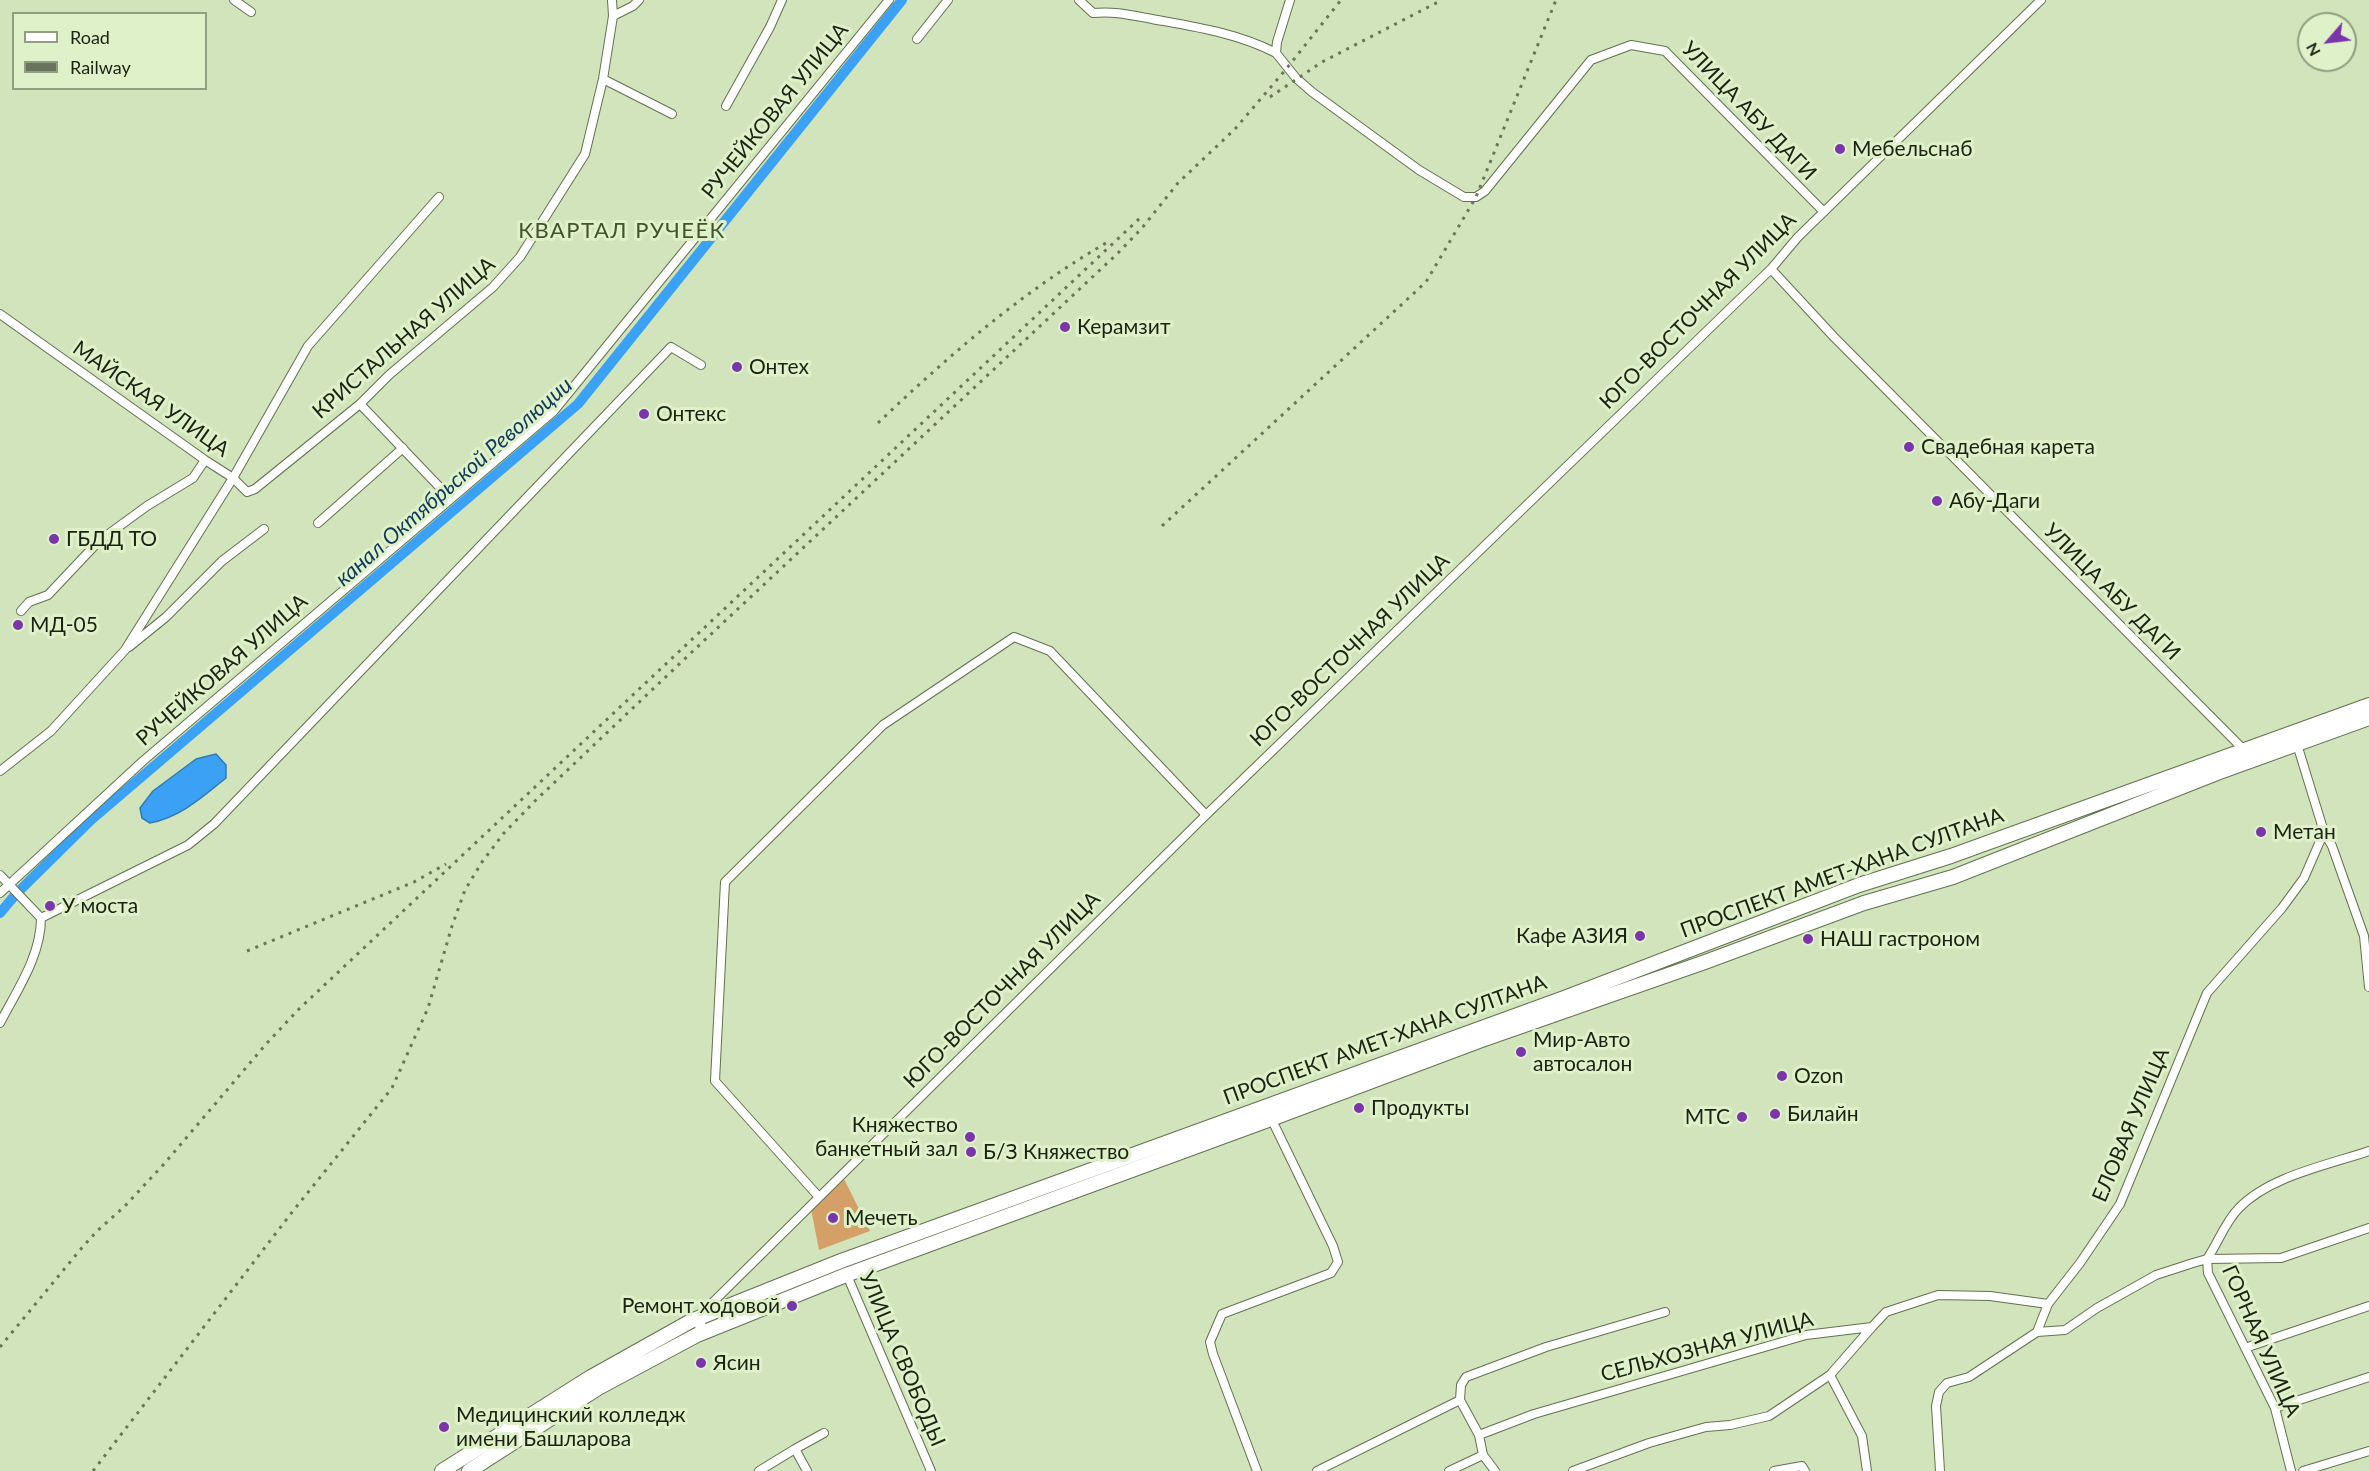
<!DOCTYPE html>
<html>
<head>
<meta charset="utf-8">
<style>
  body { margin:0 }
  #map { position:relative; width:2369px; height:1471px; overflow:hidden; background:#d1e4bc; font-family:Lato,sans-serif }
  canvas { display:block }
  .legend { position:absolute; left:12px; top:12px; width:195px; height:78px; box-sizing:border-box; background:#def1c9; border:2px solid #909e81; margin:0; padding:8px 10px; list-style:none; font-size:18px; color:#1c2214 }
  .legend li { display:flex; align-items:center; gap:12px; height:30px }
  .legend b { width:30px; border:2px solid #909e81 }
  .north { position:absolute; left:2297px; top:12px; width:60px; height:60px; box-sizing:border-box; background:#def1c9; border:2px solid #909e81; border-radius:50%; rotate:242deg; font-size:16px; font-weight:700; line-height:24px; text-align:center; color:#1c2214 }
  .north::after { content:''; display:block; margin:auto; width:21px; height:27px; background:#7935a9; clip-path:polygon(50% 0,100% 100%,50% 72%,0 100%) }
</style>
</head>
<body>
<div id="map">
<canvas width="2369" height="1471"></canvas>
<ul class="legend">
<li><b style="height:8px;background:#fff"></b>Road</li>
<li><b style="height:8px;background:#6a755c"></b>Railway</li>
</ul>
<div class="north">N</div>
</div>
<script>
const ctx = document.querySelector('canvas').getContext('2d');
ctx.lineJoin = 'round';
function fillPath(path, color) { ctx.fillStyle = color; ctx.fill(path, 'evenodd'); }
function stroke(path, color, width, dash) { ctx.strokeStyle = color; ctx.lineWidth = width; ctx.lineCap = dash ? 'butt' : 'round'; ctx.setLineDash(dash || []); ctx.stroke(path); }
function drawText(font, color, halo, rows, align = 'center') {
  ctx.font = font + ' Lato,sans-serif'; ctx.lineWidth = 6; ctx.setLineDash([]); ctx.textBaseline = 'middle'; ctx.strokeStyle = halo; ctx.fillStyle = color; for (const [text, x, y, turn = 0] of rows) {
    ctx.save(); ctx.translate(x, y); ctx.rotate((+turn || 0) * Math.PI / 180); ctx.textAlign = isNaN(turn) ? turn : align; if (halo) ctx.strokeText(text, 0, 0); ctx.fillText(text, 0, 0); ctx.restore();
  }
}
fillPath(new Path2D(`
  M 844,1179 L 870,1231 L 819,1250 L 811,1209 Z`), '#d5a068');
const water = new Path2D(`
  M 216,754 L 226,765 L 226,778 C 202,797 181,817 150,823 L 142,818 L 140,808 L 153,791 L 196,759 Z`);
fillPath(water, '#3ba1f5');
stroke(water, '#327bb2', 1.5);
stroke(new Path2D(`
  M 0,913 L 16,894 L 91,820 L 578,404 L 902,0`), '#3ba1f5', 10);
const minor = new Path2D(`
  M 234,0 L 251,12
  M 1079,0 L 1093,13 C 1115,11 1130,15 1152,19 C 1196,27 1237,33 1276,53
  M 1290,0 L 1277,42 L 1276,53 L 1296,78 L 1312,92 L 1419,170 L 1464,197 L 1476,197 L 1485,191 L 1591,60 L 1631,45 L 1665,51 L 1824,212
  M 613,16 L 633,6 L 639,0
  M 917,39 L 948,0
  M 603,79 L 672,114
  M 726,106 L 770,27 L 782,0
  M 439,197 L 308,346 L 233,478 L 247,492 L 255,489 L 360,404 L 389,375 L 493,287 L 520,257 L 585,154 L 603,79 L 613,16 L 612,0
  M 1771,269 L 1833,336 L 2244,750 L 2244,753
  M 0,314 L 205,460 L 233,478 L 125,650 L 51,731 L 0,771
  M 360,404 L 450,498
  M 318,523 L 403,448
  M 21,611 L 29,602 L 48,595 L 99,541 L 147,506 L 193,478 L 205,460
  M 129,647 L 166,617 L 222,561 L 264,529
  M 2296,741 L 2324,832 L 2332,846 L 2364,936 L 2369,987
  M 0,875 L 41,918
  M 0,893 L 143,761 L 553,412 L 889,0
  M 0,1023 C 17,990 41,956 41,918 L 188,845 L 214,824 L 671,347 L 701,365
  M 819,1197 L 715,1081 L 725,882 L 883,725 L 1014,637 L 1050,651 L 1206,815
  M 2207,1259 L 2208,1273 L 2275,1408 L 2291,1471
  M 2207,1259 C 2218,1243 2225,1222 2239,1208 C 2270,1176 2328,1165 2369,1151
  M 846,1273 L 931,1471
  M 2037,1332 L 2065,1330 L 2097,1308 L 2156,1275 L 2193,1263 L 2207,1259 L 2281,1258 L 2369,1228
  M 697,1335 L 706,1309 L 1206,815 L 1771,269 L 1798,237 L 2041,0
  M 2245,1348 L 2369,1306
  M 1830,1375 L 1862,1436 L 1867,1471
  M 2275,1408 L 2369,1377
  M 1479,1435 L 1534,1414 L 1806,1335 L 1872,1327 L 1886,1312 L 1938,1295 L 1990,1296 L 2048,1304
  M 795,1449 L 824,1433
  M 759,1471 L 795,1449 L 807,1471
  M 1257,1471 L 1213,1354 L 1210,1342 L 1222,1314 L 1331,1273 L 1338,1262 L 1333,1246 L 1270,1116
  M 1317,1471 L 1460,1400
  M 1449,1471 L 1483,1455
  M 1495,1471 L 1483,1455 L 1479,1435 L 1460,1400 L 1461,1385 L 1466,1377 L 1546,1347 L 1665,1312
  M 1573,1471 L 1649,1443 L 1706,1427 L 1730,1425 L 1769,1416 L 1830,1375 L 1872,1327
  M 1774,1471 L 1802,1466 L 1805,1471
  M 1940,1471 L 1936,1406 L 1939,1392 L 1947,1383 L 1969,1377 L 2037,1332 L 2048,1304 L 2080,1263 L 2120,1204 L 2207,993 L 2282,908 L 2304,878 L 2324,832
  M 2303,1471 L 2369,1451`);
const primary = new Path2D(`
  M 442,1471 L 591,1377 L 691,1321 L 841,1261 L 1564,998 L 1859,885 L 1951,856 L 2369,705
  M 469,1471 L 598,1388 L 697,1335 L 846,1275 L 1271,1119 L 1479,1041 L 1705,962 L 1864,903 L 1953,877 L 2217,773 L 2369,718`);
stroke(minor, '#62724e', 10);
stroke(primary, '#62724e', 16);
stroke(minor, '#fff', 8);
stroke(primary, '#fff', 14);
stroke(new Path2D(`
  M 1270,97 L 1322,62 L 1442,0
  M 878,423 C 948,356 1022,292 1106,243
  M 1162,526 L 1426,282 L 1476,197 L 1556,0
  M 247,951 L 414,882 L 446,864
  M 0,1347 L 80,1250 L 97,1231 L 125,1206 L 164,1164 L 267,1043 L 299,1009 L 1140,218
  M 93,1471 L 293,1211 L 392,1088 L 428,1008 L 452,926 L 465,890 L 482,862 L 504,833 L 536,800 L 693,651 L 1117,254 L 1142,228 L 1178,183 L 1235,129 L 1287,68 L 1341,0`), '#6a755c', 3, [3, 6]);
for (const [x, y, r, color] of [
  [1840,149,6,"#7935a9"],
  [1065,327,6,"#7935a9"],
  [737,367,6,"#7935a9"],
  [644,414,6,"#7935a9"],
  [1909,447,6,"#7935a9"],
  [1937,501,6,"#7935a9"],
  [54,539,6,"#7935a9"],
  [18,625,6,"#7935a9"],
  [2261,832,6,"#7935a9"],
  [50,906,6,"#7935a9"],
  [1640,936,6,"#7935a9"],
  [1808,939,6,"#7935a9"],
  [1521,1052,6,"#7935a9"],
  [1782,1076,6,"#7935a9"],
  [1359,1108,6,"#7935a9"],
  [1775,1114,6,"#7935a9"],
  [1742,1117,6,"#7935a9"],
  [970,1137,6,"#7935a9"],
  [971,1152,6,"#7935a9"],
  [833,1218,6,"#7935a9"],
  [792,1306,6,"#7935a9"],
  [701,1363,6,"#7935a9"],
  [444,1427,6,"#7935a9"]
]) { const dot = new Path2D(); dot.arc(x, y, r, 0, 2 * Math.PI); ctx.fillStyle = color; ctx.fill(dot); stroke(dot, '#def1c9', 2); }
drawText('21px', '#1c2214', '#def1c9', [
  ["РУЧЕЙКОВАЯ УЛИЦА",775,111,-51],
  ["УЛИЦА АБУ ДАГИ",1749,111,46],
  ["ЮГО-ВОСТОЧНАЯ УЛИЦА",1698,311,-45],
  ["КРИСТАЛЬНАЯ УЛИЦА",404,338,-41],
  ["МАЙСКАЯ УЛИЦА",151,399,35],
  ["УЛИЦА АБУ ДАГИ",2112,592,45],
  ["ЮГО-ВОСТОЧНАЯ УЛИЦА",1350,650,-44],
  ["РУЧЕЙКОВАЯ УЛИЦА",222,670,-41],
  ["ПРОСПЕКТ АМЕТ-ХАНА СУЛТАНА",1842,873,-20],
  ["ЮГО-ВОСТОЧНАЯ УЛИЦА",1002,990,-45],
  ["ПРОСПЕКТ АМЕТ-ХАНА СУЛТАНА",1385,1040,-20],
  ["ЕЛОВАЯ УЛИЦА",2131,1125,-67],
  ["ГОРНАЯ УЛИЦА",2261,1341,66],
  ["СЕЛЬХОЗНАЯ УЛИЦА",1707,1347,-15],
  ["УЛИЦА СВОБОДЫ",902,1359,67]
]);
drawText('21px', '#1c2214', '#def1c9', [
  ["Мебельснаб",1852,149],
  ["Керамзит",1077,327],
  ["Онтех",749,367],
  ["Онтекс",656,414],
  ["Свадебная карета",1921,447],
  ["Абу-Даги",1949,501],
  ["ГБДД ТО",66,539],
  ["МД-05",30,625],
  ["Метан",2273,832],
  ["У моста",62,906],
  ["Кафе АЗИЯ",1628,936,"right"],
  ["НАШ гастроном",1820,939],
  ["Мир-Авто",1533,1040],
  ["автосалон",1533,1064],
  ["Ozon",1794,1076],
  ["Продукты",1371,1108],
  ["Билайн",1787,1114],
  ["МТС",1730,1117,"right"],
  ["Княжество",958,1125,"right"],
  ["банкетный зал",958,1149,"right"],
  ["Б/З Княжество",983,1152],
  ["Мечеть",845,1218],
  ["Ремонт ходовой",780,1306,"right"],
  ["Ясин",713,1363],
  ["Медицинский колледж",456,1415],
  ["имени Башларова",456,1439]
], 'left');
ctx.letterSpacing = '1.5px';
drawText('22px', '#43522f', '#def1c9', [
  ["КВАРТАЛ РУЧЕЁК",622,231]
]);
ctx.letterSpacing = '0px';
drawText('italic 22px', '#11395b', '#def1c9', [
  ["канал Октябрьской Революции",454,482,-41]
]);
</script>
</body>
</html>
